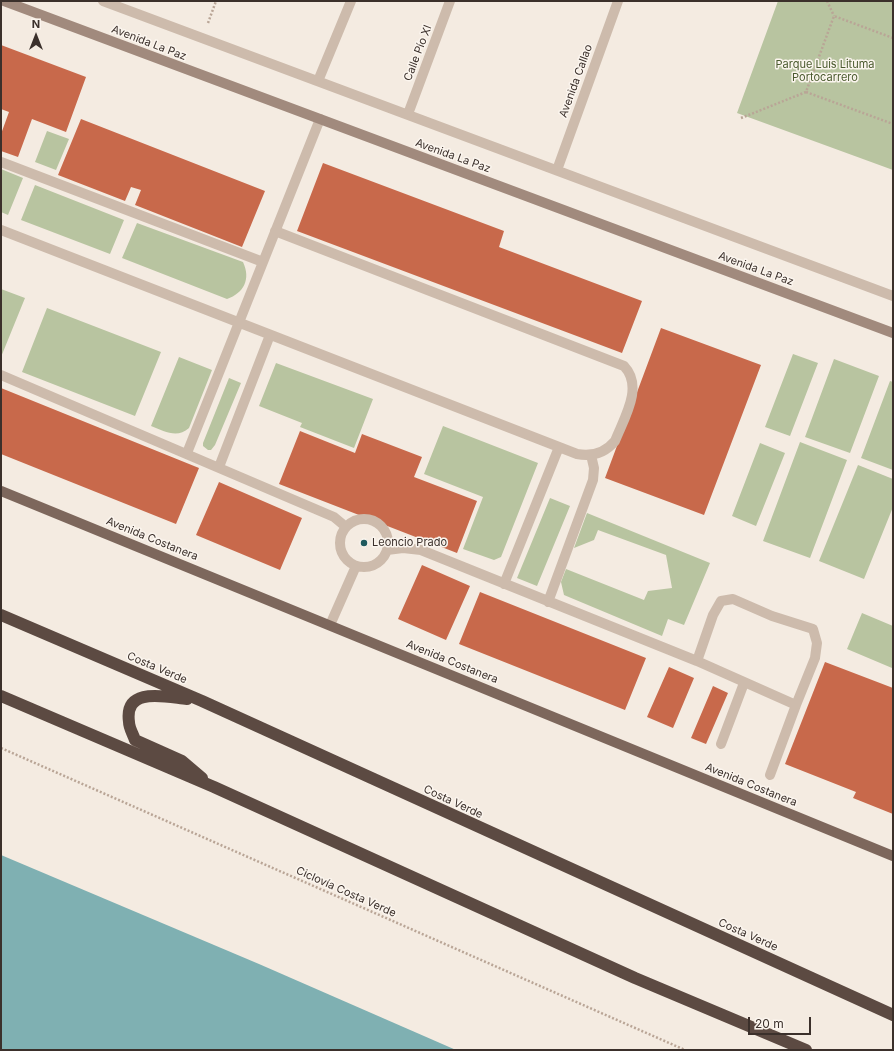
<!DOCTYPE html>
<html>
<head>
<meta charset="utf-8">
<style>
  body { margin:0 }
  #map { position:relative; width:894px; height:1051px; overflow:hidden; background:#f4ebe1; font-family:Inter,sans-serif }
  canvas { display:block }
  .frame { position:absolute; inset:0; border:2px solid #3b302b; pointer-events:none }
  .north { position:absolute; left:16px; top:16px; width:40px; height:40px; -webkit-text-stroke:3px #fbf5ee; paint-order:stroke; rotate:0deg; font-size:11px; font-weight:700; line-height:16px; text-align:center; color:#3b302b }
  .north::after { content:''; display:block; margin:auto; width:14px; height:18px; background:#3b302b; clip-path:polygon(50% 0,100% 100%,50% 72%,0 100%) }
  .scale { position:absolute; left:748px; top:1017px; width:63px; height:18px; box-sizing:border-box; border:2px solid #3b302b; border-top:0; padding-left:5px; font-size:12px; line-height:14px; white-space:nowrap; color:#3b302b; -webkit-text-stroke:3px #fbf5ee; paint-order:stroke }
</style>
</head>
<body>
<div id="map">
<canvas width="894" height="1051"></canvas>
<div class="frame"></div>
<div class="north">N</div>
<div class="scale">20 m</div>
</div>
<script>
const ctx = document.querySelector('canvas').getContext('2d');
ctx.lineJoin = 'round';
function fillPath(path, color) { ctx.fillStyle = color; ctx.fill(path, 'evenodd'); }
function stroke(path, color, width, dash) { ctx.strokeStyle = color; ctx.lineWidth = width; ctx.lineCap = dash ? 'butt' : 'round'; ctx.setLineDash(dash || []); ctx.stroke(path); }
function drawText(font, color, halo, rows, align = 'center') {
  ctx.font = font + ' Inter,sans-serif'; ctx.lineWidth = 3; ctx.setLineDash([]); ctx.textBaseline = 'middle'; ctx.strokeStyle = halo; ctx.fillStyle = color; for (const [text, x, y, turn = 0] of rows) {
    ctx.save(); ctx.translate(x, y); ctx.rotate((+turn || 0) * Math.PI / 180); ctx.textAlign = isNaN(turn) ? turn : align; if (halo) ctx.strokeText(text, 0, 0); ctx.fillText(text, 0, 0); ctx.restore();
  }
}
fillPath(new Path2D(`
  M 778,1 L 893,1 L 893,170 L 737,113 Z
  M 47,131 L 69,139 L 56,170 L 35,162 Z
  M 1,169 L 23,178 L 8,215 L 1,212 Z
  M 35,185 L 124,220 L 110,254 L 21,220 Z
  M 137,223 L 243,262 C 251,279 244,293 227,299 L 122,258 Z
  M 1,289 L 25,298 L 1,357 Z
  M 47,308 L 161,352 L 135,416 L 22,372 Z
  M 793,354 L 818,363 L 790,436 L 765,427 Z
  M 179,357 L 212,370 L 189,428 C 177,439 164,431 151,426 Z
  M 834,359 L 879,376 L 850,453 L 805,437 Z
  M 276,363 L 373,399 L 354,448 L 300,427 L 302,423 L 259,406 Z
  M 229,378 L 241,383 L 215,445 L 211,450 L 208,450 L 203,446 L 203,443 Z
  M 890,381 L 893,382 L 893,470 L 861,458 Z
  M 443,426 L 538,463 L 501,557 L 494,560 L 463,549 L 483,497 L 424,474 Z
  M 800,442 L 847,460 L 810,558 L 763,541 Z
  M 760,443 L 785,453 L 756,526 L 732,516 Z
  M 858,465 L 893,479 L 893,507 L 864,579 L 819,561 Z
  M 550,498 L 570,506 L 537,586 L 517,578 Z
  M 587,513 L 710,563 L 684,625 L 668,619 L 662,636 L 564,595 L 561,582 L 566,569 L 644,600 L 648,591 L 672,588 L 666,555 L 598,530 L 594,540 L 574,548 Z
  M 862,613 L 893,626 L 892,668 L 847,649 Z`), '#b8c4a0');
fillPath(new Path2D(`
  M 1,855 L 259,964 L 456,1050 L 1,1050 Z`), '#7fb0b2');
fillPath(new Path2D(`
  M 1,45 L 86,77 L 66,132 L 32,119 L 18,157 L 1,151 L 1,134 L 9,112 L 1,109 Z
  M 81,119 L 265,191 L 242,247 L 135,205 L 141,190 L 131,187 L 125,201 L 58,175 Z
  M 323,163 L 504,231 L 499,247 L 642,301 L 622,353 L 297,231 Z
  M 661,328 L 761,365 L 704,515 L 605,478 Z
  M 1,388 L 199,468 L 176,524 L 1,454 Z
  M 300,431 L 355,453 L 362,434 L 422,457 L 414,477 L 477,501 L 457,553 L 279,484 Z
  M 219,482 L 302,518 L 280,570 L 196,535 Z
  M 422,565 L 470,586 L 446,640 L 398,619 Z
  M 480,592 L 646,658 L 625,710 L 459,644 Z
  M 825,662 L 893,688 L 893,814 L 853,798 L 856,792 L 785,764 Z
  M 669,667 L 694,678 L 673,728 L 647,717 Z
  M 713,686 L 728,693 L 706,744 L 691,738 Z`), '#c8694b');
stroke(new Path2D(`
  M 827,1 L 834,16
  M 208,23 L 216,1
  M 893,38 L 834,16 L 806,92 L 893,124
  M 741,118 L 806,92
  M 1,748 L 685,1050`), '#b9a596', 2.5, [2, 2]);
stroke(new Path2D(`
  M 1,162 L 263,262
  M 1,230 L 577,454 C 593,457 605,453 615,441 C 624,418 644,387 624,366 L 275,231
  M 1,375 L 334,517 L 346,527
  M 187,453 L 320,119
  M 219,467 L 270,335
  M340 543a24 24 0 1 1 48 0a24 24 0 1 1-48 0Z
  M 387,550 L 403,548 L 421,550 L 697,661 L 796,705
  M 504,584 L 559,447
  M 548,602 L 593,480 L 594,468 L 591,455
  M 330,625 L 356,566
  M 697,661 L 713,615 L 721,601 L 733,599 L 772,616 L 813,629 L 817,643 L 815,658 L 796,705 L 770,775
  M 721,744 L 744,683`), '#cdbbac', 10);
stroke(new Path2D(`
  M 103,1 L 893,296
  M 318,81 L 351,1
  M 408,114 L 450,1
  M 557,170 L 618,1`), '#cdbbac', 10);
stroke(new Path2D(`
  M 4,1 L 893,333`), '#a18a7d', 10);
stroke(new Path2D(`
  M 1,491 L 893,856`), '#7d675c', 10);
stroke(new Path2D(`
  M 1,615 L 202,701 L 893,1015
  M 1,696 L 214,787 L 635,978 L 806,1050
  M 187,699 C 166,697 124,686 129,722 C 129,728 133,734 135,740 L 182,761 L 202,778`), '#5c4a42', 12);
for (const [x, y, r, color] of [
  [364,543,4,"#1f5a5e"]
]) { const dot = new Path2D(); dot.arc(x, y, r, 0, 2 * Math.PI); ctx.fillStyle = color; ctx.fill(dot); stroke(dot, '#fbf5ee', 1.5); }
drawText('11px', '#3b302b', '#fbf5ee', [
  ["Avenida La Paz",149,43,21],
  ["Calle Pío XI",418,53,-69],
  ["Avenida Callao",576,81,-70],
  ["Avenida La Paz",453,156,20],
  ["Avenida La Paz",756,269,20],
  ["Avenida Costanera",152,539,22],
  ["Avenida Costanera",452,662,22],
  ["Costa Verde",157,668,23],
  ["Avenida Costanera",751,785,22],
  ["Costa Verde",453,802,25],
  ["Ciclovía Costa Verde",346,892,24],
  ["Costa Verde",748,935,24]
]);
drawText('11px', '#4a5a2e', '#fbf5ee', [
  ["Parque Luis Lituma",825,65],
  ["Portocarrero",825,78]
]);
drawText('11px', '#3b302b', '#fbf5ee', [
  ["Leoncio Prado",372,543]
], 'left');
</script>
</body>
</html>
